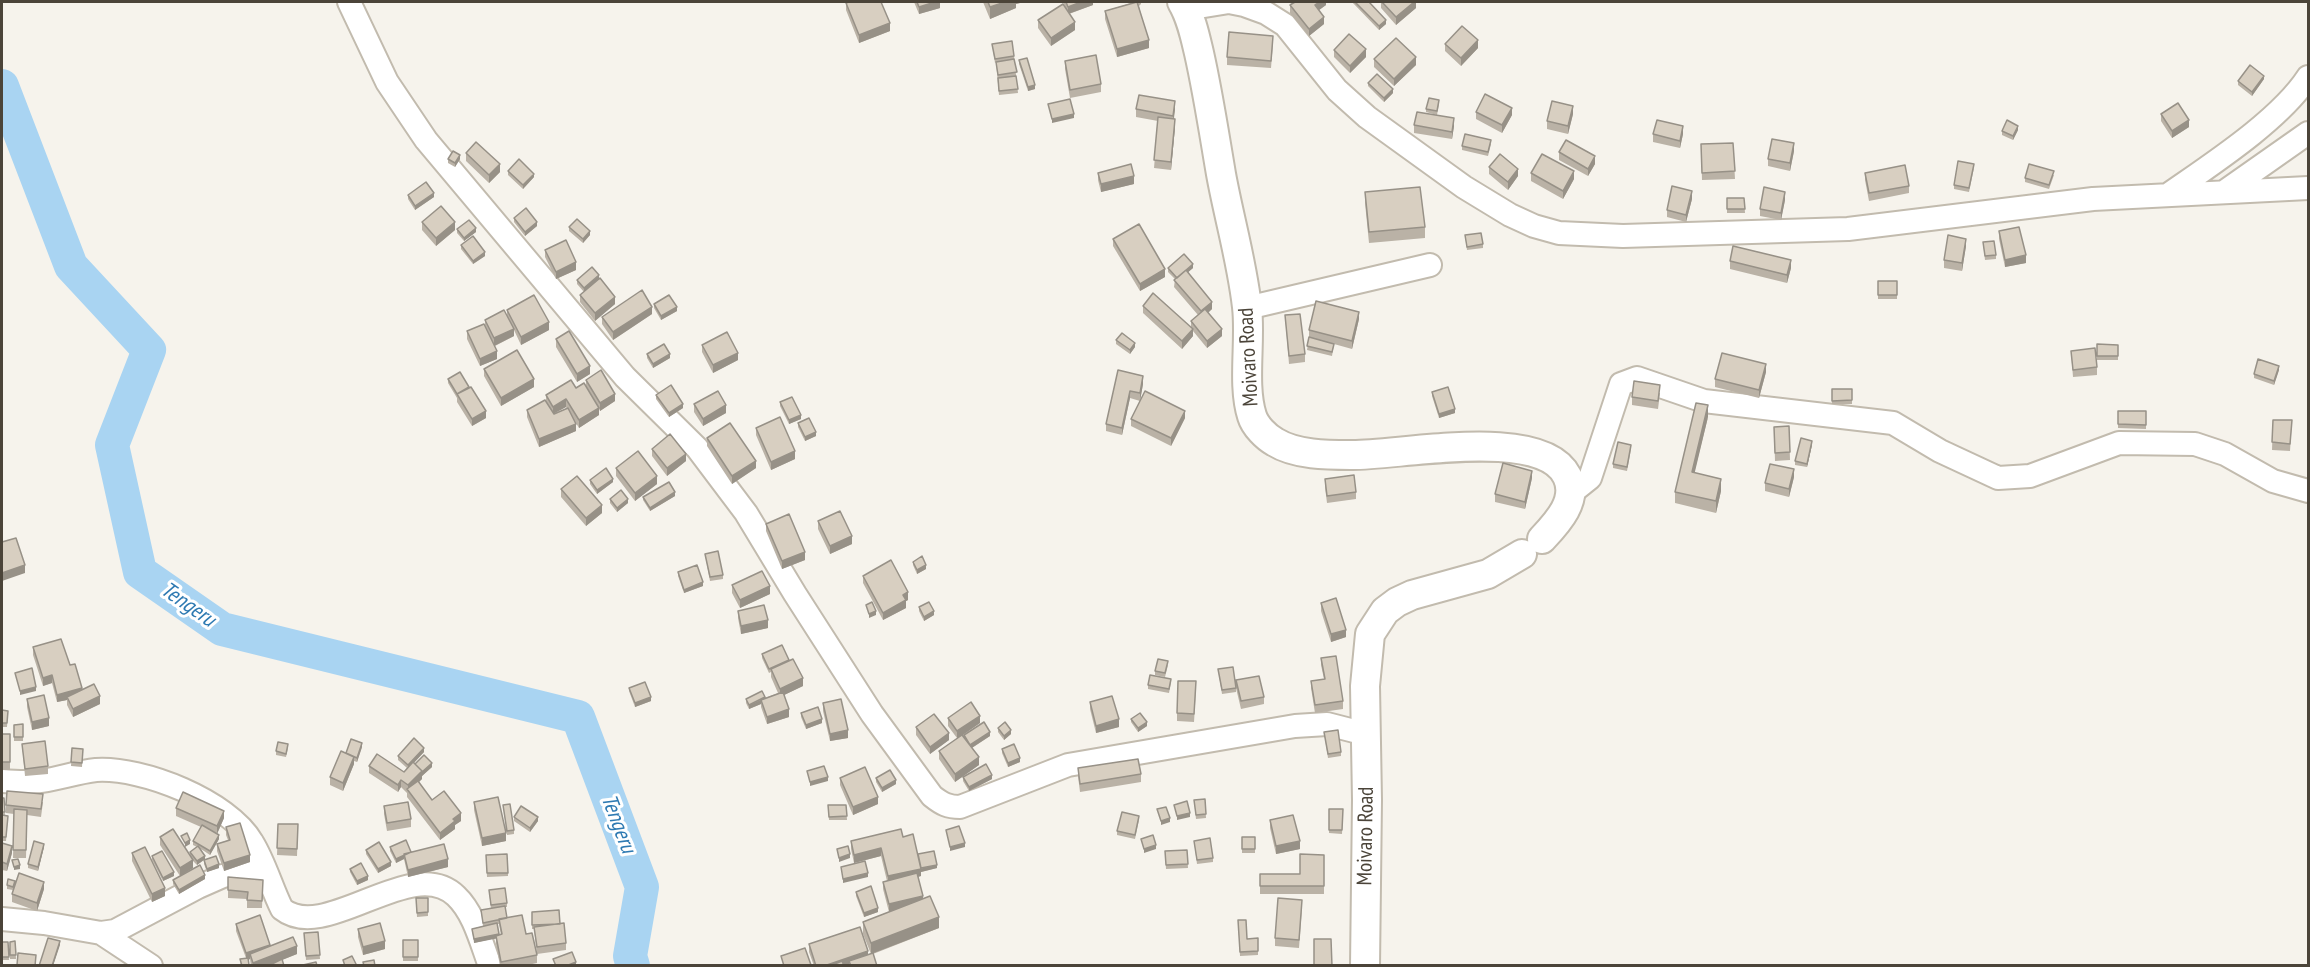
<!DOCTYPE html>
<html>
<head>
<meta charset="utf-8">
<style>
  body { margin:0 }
  #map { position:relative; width:2310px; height:967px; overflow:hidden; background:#f6f3ec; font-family:"PT Sans Narrow",sans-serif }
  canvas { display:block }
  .frame { position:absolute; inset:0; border:3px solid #4b4439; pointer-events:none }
</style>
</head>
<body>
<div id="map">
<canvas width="2310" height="967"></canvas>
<div class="frame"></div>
</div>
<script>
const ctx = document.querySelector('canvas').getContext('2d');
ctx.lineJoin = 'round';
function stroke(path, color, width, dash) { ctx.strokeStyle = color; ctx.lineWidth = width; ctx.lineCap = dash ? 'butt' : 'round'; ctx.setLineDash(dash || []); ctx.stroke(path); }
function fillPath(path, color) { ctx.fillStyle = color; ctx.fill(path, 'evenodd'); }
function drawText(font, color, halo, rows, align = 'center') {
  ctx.font = font + ' "PT Sans Narrow",sans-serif'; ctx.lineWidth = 6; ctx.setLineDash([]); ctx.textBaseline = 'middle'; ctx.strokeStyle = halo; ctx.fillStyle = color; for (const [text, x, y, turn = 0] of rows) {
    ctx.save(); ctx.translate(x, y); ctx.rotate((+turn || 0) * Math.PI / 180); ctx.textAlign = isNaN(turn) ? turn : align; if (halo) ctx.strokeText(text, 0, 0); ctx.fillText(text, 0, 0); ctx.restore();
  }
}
stroke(new Path2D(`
  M 2,86 L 71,266 L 149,350 L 112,445 L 140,572 L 222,629 L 578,717 L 642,887 L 630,956 L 633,966`), '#a9d4f2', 34);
const minor = new Path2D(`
  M 349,2 L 387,82 L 426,140 L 625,377 L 697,448 L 746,513 L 795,594 L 872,714 L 932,796 C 942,804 948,807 960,807 L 1068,765 L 1295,726 L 1327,724 L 1366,734
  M 1186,9 L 1229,2 L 1244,5 L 1266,13 L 1285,25 L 1337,90 L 1367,117 L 1464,187 L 1510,215 L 1534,226 L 1559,233 L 1623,236 L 1848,229 L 2093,199 L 2308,188
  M 2224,192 L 2308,133
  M 2169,194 C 2212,164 2280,120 2308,77
  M 1247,308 L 1430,265
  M 1570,494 L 1590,478 L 1621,384 L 1637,378 L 1704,401 L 1893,423 L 1940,451 L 1998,478 L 2030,476 L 2119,443 L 2195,444 L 2225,454 L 2273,481 L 2308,491
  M 2,781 C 15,782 29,783 42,781 C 61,778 78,772 96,770 C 143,767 228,801 252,842 C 265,863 271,887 282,909 C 326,944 412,853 456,896 C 474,913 481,942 490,966
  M 2,919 L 44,923 L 101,933 L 115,931 L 198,887 L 223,876 L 263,866
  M 101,933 L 151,966`);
const tertiary = new Path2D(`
  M 1182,2 C 1191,17 1195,36 1199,53 C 1208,93 1214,133 1221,174 C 1229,218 1242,262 1247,307 C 1251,341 1242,385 1252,416 C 1255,426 1266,437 1275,442 C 1296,455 1327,455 1351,455 C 1398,456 1542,425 1567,476 C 1579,500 1557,523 1542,539
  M 1365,966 L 1367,800 L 1365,686 L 1370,634 L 1385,611 L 1397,602 L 1412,595 L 1488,574 L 1522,554`);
stroke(minor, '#c2bbae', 26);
stroke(tertiary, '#c2bbae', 32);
stroke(minor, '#fff', 22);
stroke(tertiary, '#fff', 28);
fillPath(new Path2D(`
  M 914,2 L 940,2 L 940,8 L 919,14 Z
  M 983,2 L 1024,2 L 1016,4 L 1016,8 L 990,19 Z
  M 1063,2 L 1093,2 L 1093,5 L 1069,14 L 1075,30 L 1051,46 L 1038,28 L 1038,20 L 1066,9 Z
  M 1130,2 L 1141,2 L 1141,4 L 1139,6 L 1149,48 L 1117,57 L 1105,19 L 1105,11 L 1131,3 Z
  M 1326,2 L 1326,5 L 1319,10 L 1324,24 L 1309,36 L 1290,13 L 1290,5 Z
  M 1352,2 L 1369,2 L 1386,24 L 1379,30 Z
  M 1381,2 L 1416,2 L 1416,8 L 1396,25 L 1381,8 Z
  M 846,3 L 890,31 L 859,43 L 846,10 Z
  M 1273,43 L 1271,68 L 1227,65 L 1227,57 Z
  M 992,44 L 1014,56 L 1018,93 L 999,95 L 996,62 L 995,63 Z
  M 1445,44 L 1478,48 L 1461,66 L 1445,51 Z
  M 1334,50 L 1366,57 L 1350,73 L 1334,57 Z
  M 1374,59 L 1416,65 L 1394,86 L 1374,67 Z
  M 1019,60 L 1035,89 L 1028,91 L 1019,64 Z
  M 1065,61 L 1101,84 L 1101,92 L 1070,98 L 1065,69 Z
  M 2264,79 L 2252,96 L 2238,85 L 2238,81 Z
  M 1368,83 L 1393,93 L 1384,102 L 1368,86 Z
  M 1439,104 L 1437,115 L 1426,112 L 1426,109 Z
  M 1136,109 L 1175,109 L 1174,119 L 1175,127 L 1171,170 L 1154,168 L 1158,121 L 1136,117 Z
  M 1476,112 L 1512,115 L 1502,133 L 1476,119 Z
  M 1573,114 L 1568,134 L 1547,129 L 1547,121 Z
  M 2161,114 L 2189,127 L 2172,138 L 2161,121 Z
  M 1414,125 L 1454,126 L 1452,139 L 1414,133 Z
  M 2018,130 L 2013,140 L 2002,135 L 2002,131 Z
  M 1653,134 L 1683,134 L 1680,148 L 1653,142 Z
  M 1733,143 L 1735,179 L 1702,180 L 1701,144 Z
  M 1491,144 L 1488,156 L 1462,150 L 1462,146 Z
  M 1794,151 L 1790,171 L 1768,166 L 1768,159 Z
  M 1559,152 L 1595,164 L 1588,176 L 1559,160 Z
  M 466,153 L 500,172 L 489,183 L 466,161 Z
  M 448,159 L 460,159 L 455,167 L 448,163 Z
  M 1489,167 L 1518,176 L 1508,190 L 1489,174 Z
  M 1974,168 L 1969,192 L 1954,189 L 1954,185 Z
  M 508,171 L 534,177 L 523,189 L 508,175 Z
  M 1098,173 L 1134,184 L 1101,192 L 1098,180 Z
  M 1531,173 L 1574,179 L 1563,199 L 1531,181 Z
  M 1865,173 L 1909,186 L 1909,193 L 1869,201 L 1865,180 Z
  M 2054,175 L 2049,189 L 2025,182 L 2025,178 Z
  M 1365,192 L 1425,227 L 1425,238 L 1369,243 L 1365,203 Z
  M 408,195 L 434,197 L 415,210 L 408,199 Z
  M 1727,198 L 1744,198 L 1745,213 L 1727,213 Z
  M 1692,199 L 1686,222 L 1667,217 L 1667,210 Z
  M 1785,200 L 1781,220 L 1760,216 L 1760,209 Z
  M 514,218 L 537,226 L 525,236 L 514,222 Z
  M 422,222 L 455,230 L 436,246 L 422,230 Z
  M 569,227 L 590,235 L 583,243 L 569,231 Z
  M 457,229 L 476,232 L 464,241 L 457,233 Z
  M 1999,231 L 2026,263 L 2005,267 L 1999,239 Z
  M 1465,235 L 1483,244 L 1483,248 L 1467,250 Z
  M 1113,239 L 1165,277 L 1140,291 L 1113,246 Z
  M 1983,242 L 1996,255 L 1996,259 L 1985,260 Z
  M 461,245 L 485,256 L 473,264 L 461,249 Z
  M 1966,246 L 1962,271 L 1944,268 L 1944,260 Z
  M 545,250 L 576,270 L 556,279 L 545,257 Z
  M 1730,261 L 1791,268 L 1787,283 L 1730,269 Z
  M 1168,268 L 1193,268 L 1188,272 L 1212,309 L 1208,313 L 1222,336 L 1207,348 L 1193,331 L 1193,336 L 1182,349 L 1143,313 L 1143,306 L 1191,327 L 1191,321 L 1198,315 L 1174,287 L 1175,279 L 1168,272 Z
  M 599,279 L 615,304 L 595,321 L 580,302 L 580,295 L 584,292 L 577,284 L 577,280 Z
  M 1878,281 L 1897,281 L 1897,299 L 1878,299 Z
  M 654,304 L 677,311 L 661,320 L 654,308 Z
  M 507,310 L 549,330 L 521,345 L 514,330 L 514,336 L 495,346 L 497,359 L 480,366 L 467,339 L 467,331 L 485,325 L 485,320 L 507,316 Z
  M 652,314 L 613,340 L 602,324 L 602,317 Z
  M 1285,315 L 1305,354 L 1305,362 L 1289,364 Z
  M 1359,319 L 1352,349 L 1334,344 L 1332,356 L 1307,350 L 1309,338 L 1309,330 Z
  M 556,339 L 590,374 L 577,382 L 556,347 Z
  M 1116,340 L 1135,347 L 1130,354 L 1116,344 Z
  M 2097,344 L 2118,345 L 2118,360 L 2097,360 Z
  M 702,345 L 738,360 L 713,373 L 702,352 Z
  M 2071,351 L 2097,367 L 2097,375 L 2073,377 Z
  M 647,354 L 670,358 L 653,368 L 647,358 Z
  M 484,369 L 534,387 L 501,406 L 484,376 Z
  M 1118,370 L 1143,384 L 1140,401 L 1130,398 L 1122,435 L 1106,431 L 1106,424 Z
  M 2279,370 L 2274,385 L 2254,378 L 2254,374 Z
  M 1766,372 L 1759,398 L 1715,387 L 1715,379 Z
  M 448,379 L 486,418 L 472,426 L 457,402 L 457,398 L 448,383 Z
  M 586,380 L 615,401 L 600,411 L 599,409 L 599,415 L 579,428 L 573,418 L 576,431 L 539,447 L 527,417 L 527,410 L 546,402 L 546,395 L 586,386 ZM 566,407 L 567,409 L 555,413 Z
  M 1832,389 L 1852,389 L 1852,404 L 1832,404 Z
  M 1432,392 L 1455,413 L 1439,418 L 1432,396 Z
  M 1660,393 L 1658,409 L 1632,405 L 1632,397 Z
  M 656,395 L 683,408 L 669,417 L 656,399 Z
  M 780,402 L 801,419 L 789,424 L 780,406 Z
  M 694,404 L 726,413 L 703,426 L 694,412 Z
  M 2118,411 L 2146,411 L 2146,429 L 2118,428 Z
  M 1708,417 L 1694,473 L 1721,491 L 1716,513 L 1675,503 L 1675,492 Z
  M 1185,418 L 1171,446 L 1131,426 L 1131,419 Z
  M 2273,420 L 2292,420 L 2290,451 L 2272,450 Z
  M 798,423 L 816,436 L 805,441 L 798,427 Z
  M 1789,426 L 1790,460 L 1775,461 L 1774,427 Z
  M 756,428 L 795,459 L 771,470 L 756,435 Z
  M 707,438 L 756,468 L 732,484 L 707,446 Z
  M 1812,445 L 1807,467 L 1795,465 L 1795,461 Z
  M 652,449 L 686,461 L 667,476 L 652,456 Z
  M 1631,449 L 1627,471 L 1613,468 L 1613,464 Z
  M 616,468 L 657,484 L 635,501 L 616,476 Z
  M 1794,477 L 1789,497 L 1765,491 L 1765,483 Z
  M 1532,478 L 1525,509 L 1495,502 L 1495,494 Z
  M 1325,479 L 1356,492 L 1356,499 L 1327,503 L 1325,487 Z
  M 590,480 L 613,482 L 597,494 L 590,484 Z
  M 561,489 L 602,513 L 586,526 L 561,497 Z
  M 675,496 L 650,511 L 643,500 L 643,497 Z
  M 610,499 L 628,503 L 617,512 L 610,503 Z
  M 818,521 L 852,544 L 830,554 L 818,529 Z
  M 766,524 L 805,560 L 782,569 L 766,531 Z
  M 705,554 L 723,575 L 723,579 L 710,581 Z
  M 913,562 L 926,569 L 917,574 L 913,565 Z
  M 678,572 L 703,586 L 684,593 L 678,576 Z
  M 863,576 L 908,600 L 906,601 L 906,608 L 883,620 L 863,583 Z
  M 732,585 L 770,594 L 740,608 L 732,593 Z
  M 1321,603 L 1346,637 L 1331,642 L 1321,611 Z
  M 919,607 L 934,615 L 924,621 L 919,611 Z
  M 738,611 L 768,628 L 741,634 L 738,618 Z
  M 33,647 L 70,665 L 82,690 L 100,704 L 73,717 L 67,705 L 67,700 L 57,702 L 52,683 L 43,686 L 33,655 Z
  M 762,654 L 789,661 L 803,686 L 784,695 L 789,717 L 767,724 L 761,707 L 761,704 L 749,709 L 746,703 L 746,699 L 765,698 L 778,693 L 771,677 L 771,672 L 769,673 L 762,658 Z
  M 1321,658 L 1343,701 L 1343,709 L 1315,713 L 1311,688 L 1311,681 L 1324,679 L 1321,665 Z
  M 1168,665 L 1165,677 L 1155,675 L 1155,671 Z
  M 1218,669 L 1236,688 L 1236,692 L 1222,694 Z
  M 1236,680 L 1264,697 L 1264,704 L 1241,709 L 1236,688 Z
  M 1171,682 L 1169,693 L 1148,689 L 1148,685 Z
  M 629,688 L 651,701 L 635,707 L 629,691 Z
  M 1196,689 L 1194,722 L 1177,721 L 1177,713 Z
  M 27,699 L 49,726 L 32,730 L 27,707 Z
  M 1090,702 L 1119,727 L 1096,733 L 1090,709 Z
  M 823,703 L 848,738 L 830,741 L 823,711 Z
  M 2,710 L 8,711 L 7,727 L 2,727 Z
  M 801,713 L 822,723 L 806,729 L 801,717 Z
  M 948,718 L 980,723 L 963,735 L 964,737 L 964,735 L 990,736 L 972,748 L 979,765 L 955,782 L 939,759 L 939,751 L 957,738 L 948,726 Z
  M 1131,719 L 1147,726 L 1138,732 L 1131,722 Z
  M 23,724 L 23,741 L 14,741 L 14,725 Z
  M 916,727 L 949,740 L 930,754 L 916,735 Z
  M 998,728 L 1011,734 L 1004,740 L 998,732 Z
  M 1324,732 L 1341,752 L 1341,756 L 1328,758 Z
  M 2,734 L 10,734 L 10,770 L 2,770 Z
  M 22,744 L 48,766 L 48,774 L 25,776 Z
  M 362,747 L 357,762 L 354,761 L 354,764 L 343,791 L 330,785 L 330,777 L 346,753 Z
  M 72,748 L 83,749 L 82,767 L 71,766 Z
  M 288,748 L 286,757 L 276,755 L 276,751 Z
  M 1002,749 L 1020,762 L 1008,767 L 1002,753 Z
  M 424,752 L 414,763 L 415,764 L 432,767 L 422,776 L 422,779 L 419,782 L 432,800 L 461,821 L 455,825 L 455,829 L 440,840 L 407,797 L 407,793 L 401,787 L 398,792 L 369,773 L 369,766 L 404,772 L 407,768 L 398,760 L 398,756 Z
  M 1078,768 L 1141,774 L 1141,782 L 1080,792 L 1078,776 Z
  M 963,777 L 992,779 L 969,791 L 963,781 Z
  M 840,778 L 878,804 L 853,815 L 840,785 Z
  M 876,778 L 896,784 L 882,792 L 876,782 Z
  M 2,798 L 4,798 L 5,815 L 8,816 L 6,841 L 2,841 Z
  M 1205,799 L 1206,818 L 1196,819 L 1194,800 Z
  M 43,802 L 41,817 L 27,815 L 26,858 L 13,858 L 14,814 L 6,813 L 6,805 Z
  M 474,802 L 506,841 L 482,846 L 474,810 Z
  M 503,805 L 514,830 L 514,834 L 507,835 Z
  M 828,805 L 846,805 L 847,820 L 829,820 Z
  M 384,806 L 411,819 L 411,827 L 387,831 L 384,814 Z
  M 176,808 L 224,818 L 217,834 L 219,839 L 210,855 L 201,849 L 205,859 L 219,868 L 207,872 L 204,864 L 204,860 L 197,865 L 193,861 L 193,868 L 182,875 L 205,879 L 179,894 L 173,884 L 173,880 L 180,876 L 160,845 L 160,837 L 190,855 L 190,852 L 197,847 L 193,845 L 193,841 L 201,827 L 176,816 Z
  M 1329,809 L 1343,809 L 1342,834 L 1329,833 Z
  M 514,817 L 538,821 L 530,832 L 514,821 Z
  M 1139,820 L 1135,839 L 1117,835 L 1117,831 Z
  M 1270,820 L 1300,849 L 1276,854 L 1270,828 Z
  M 278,824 L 298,824 L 297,856 L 277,855 Z
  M 226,827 L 250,862 L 224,871 L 217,851 L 217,844 L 228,840 L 226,835 Z
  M 903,837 L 918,854 L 937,868 L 921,872 L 921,876 L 918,877 L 923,899 L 939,928 L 873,954 L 877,966 L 814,966 L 809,952 L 809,944 L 868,955 L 871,954 L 863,934 L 863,922 L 889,912 L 883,889 L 883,882 L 887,881 L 881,856 L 854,863 L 851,849 L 851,841 Z
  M 1242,837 L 1255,837 L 1255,853 L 1242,853 Z
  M 1194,841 L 1213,858 L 1213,862 L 1197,864 Z
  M 2,843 L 12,853 L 7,871 L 2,870 Z
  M 44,847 L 38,871 L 28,868 L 28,864 Z
  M 390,847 L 411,853 L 448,867 L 408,877 L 404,859 L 396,863 L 390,851 Z
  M 366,850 L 391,866 L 378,873 L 366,854 Z
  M 1187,850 L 1188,868 L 1166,869 L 1165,851 Z
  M 132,853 L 165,896 L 152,902 L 132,861 Z
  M 486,855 L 508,873 L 508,876 L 487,877 Z
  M 1324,855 L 1324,894 L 1260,894 L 1260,874 L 1300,874 Z
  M 152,856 L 174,876 L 163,881 L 152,860 Z
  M 350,869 L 368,880 L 357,885 L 350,872 Z
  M 228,877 L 263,880 L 262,908 L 247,908 L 247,899 L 228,898 Z
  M 7,885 L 44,889 L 37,911 L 12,902 L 12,894 L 13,890 L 7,889 Z
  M 489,890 L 507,903 L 507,907 L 505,907 L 507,918 L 526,934 L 537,955 L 537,963 L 523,966 L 500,966 L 496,944 L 496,938 L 474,943 L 472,929 L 483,926 L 481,910 L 491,909 ZM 497,924 L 499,924 L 501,935 L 499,935 Z
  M 856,892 L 878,912 L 864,917 L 856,896 Z
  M 416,898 L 428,898 L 428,916 L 417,917 Z
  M 1302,908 L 1299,948 L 1275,946 L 1275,938 Z
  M 532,912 L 560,924 L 566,943 L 566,950 L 537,954 L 534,929 L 532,929 Z
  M 1238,920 L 1247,939 L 1258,938 L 1258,955 L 1240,956 Z
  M 236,924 L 270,946 L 297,954 L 267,966 L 251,966 L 250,959 L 248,960 L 249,966 L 241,966 L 240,959 L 246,958 L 236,931 Z
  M 358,929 L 385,949 L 363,955 L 358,937 Z
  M 318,932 L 320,959 L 306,960 L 304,933 Z
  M 403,940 L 418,940 L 418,961 L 403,961 Z
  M 15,941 L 16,959 L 10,959 L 10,942 Z
  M 2,942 L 8,942 L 9,960 L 2,960 Z`), '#bab2a6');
fillPath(new Path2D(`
  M 935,2 L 940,2 L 940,8 L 919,14 L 919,7 Z
  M 1005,2 L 1024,2 L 1016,4 L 1016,8 L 990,19 L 990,7 Z
  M 1081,2 L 1093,2 L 1093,5 L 1068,14 L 1068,7 Z
  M 1320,2 L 1326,2 L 1326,5 L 1315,13 L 1315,5 Z
  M 1414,2 L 1416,2 L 1416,8 L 1396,25 L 1396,17 Z
  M 1324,17 L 1324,24 L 1309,36 L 1309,29 Z
  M 1386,20 L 1386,24 L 1379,30 L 1379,26 Z
  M 1075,22 L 1075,30 L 1051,46 L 1051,38 Z
  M 890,23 L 890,31 L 859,43 L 859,35 Z
  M 1149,40 L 1149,48 L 1117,57 L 1117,49 Z
  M 1478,40 L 1478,48 L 1461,66 L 1461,58 Z
  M 1366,49 L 1366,57 L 1350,73 L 1350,66 Z
  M 1416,57 L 1416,65 L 1394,86 L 1394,79 Z
  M 2264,76 L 2264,79 L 2252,96 L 2252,92 Z
  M 1035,85 L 1035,89 L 1028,91 L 1028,87 Z
  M 1393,89 L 1393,93 L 1384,102 L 1384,98 Z
  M 1175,101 L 1175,109 L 1173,123 L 1173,116 Z
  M 1573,106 L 1573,114 L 1568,134 L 1568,126 Z
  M 1512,108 L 1512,115 L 1502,133 L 1502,125 Z
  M 1074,114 L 1074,118 L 1052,123 L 1052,119 Z
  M 1454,118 L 1454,126 L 1452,139 L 1452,132 Z
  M 1175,119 L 1175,127 L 1171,170 L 1171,162 Z
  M 2189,120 L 2189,127 L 2172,138 L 2172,131 Z
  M 1683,126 L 1683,134 L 1680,148 L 1680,141 Z
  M 2018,126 L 2018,130 L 2013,140 L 2013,136 Z
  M 1794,143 L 1794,151 L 1790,171 L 1790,163 Z
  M 460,155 L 460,159 L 455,167 L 455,163 Z
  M 1595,156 L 1595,164 L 1588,176 L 1588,169 Z
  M 500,164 L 500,172 L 489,183 L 489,175 Z
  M 1518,169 L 1518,176 L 1508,190 L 1508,182 Z
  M 1574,171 L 1574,179 L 1563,199 L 1563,191 Z
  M 534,174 L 534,177 L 523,189 L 523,185 Z
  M 1134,176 L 1134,184 L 1101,192 L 1101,184 Z
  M 1692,191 L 1692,199 L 1686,222 L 1686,215 Z
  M 1785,192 L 1785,200 L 1781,220 L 1781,213 Z
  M 434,193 L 434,197 L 415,210 L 415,206 Z
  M 455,222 L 455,230 L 436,246 L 436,238 Z
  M 537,222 L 537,226 L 525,236 L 525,232 Z
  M 476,228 L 476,232 L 464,241 L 464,238 Z
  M 590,231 L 590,235 L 583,243 L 583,239 Z
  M 1966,239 L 1966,246 L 1962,271 L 1962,263 Z
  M 485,252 L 485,256 L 473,264 L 473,261 Z
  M 2026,255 L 2026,263 L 2005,267 L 2005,260 Z
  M 1791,260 L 1791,268 L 1787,283 L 1787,275 Z
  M 576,262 L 576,270 L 556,279 L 556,272 Z
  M 1193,264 L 1193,268 L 1177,282 L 1177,278 Z
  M 1165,269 L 1165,277 L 1140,291 L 1140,284 Z
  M 599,275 L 599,279 L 584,292 L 584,288 Z
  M 615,297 L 615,304 L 595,321 L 595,313 Z
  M 1212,302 L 1212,309 L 1201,319 L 1201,311 Z
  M 652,307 L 652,314 L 613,340 L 613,332 Z
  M 677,307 L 677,311 L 661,320 L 661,316 Z
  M 1359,312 L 1359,319 L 1352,349 L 1352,341 Z
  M 549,322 L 549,330 L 521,345 L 521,337 Z
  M 514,329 L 514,336 L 494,346 L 494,338 Z
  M 1193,329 L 1193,336 L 1182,349 L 1182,341 Z
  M 1222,329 L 1222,336 L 1207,348 L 1207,341 Z
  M 1135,343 L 1135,347 L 1130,354 L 1130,350 Z
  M 497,351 L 497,359 L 480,366 L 480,359 Z
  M 738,353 L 738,360 L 713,373 L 713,365 Z
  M 670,354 L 670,358 L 653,368 L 653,364 Z
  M 1766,364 L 1766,372 L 1759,398 L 1759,390 Z
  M 590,366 L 590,374 L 577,382 L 577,374 Z
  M 2279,366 L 2279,370 L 2274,385 L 2274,381 Z
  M 1143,376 L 1143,384 L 1140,401 L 1140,393 Z
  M 534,379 L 534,387 L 501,406 L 501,398 Z
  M 1130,391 L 1130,398 L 1122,435 L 1122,428 Z
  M 615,394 L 615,401 L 600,411 L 600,403 Z
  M 566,399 L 566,407 L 553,414 L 553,407 Z
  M 683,404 L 683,408 L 669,417 L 669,413 Z
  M 726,405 L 726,413 L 703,426 L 703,419 Z
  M 1708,405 L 1708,417 L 1692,484 L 1692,472 Z
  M 599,408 L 599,415 L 579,428 L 579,420 Z
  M 1455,409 L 1455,413 L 1439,418 L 1439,414 Z
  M 486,411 L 486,418 L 472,426 L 472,419 Z
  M 1185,411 L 1185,418 L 1171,446 L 1171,438 Z
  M 801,415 L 801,419 L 789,424 L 789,420 Z
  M 576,424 L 576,431 L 539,447 L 539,439 Z
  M 816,432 L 816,436 L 805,441 L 805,437 Z
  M 1812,441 L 1812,445 L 1807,467 L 1807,464 Z
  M 795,451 L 795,459 L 771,470 L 771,462 Z
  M 686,454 L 686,461 L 667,476 L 667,468 Z
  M 756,461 L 756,468 L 732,484 L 732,476 Z
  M 1794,469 L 1794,477 L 1789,497 L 1789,489 Z
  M 1532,471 L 1532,478 L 1525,509 L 1525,502 Z
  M 657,476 L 657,484 L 635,501 L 635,493 Z
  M 613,479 L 613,482 L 597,494 L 597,490 Z
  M 1721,479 L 1721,491 L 1716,513 L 1716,501 Z
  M 675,492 L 675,496 L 650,511 L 650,508 Z
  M 628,499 L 628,503 L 617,512 L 617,508 Z
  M 602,505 L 602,513 L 586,526 L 586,518 Z
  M 852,536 L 852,544 L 830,554 L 830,546 Z
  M 805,552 L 805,560 L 782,569 L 782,561 Z
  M 25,565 L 25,573 L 2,581 L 2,573 Z
  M 926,565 L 926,569 L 917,574 L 917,570 Z
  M 703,582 L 703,586 L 684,593 L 684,590 Z
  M 770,586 L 770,594 L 740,608 L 740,600 Z
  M 908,592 L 908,600 L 906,601 L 906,608 L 883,620 L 883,613 L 903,595 Z
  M 876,611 L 876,615 L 869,618 L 869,614 Z
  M 934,611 L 934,615 L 924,621 L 924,617 Z
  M 768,620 L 768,628 L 741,634 L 741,626 Z
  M 1346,630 L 1346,637 L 1331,642 L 1331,634 Z
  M 52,675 L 52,683 L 43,686 L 43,678 Z
  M 803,678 L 803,686 L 780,697 L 780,689 Z
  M 36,687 L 36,691 L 20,695 L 20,691 Z
  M 82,688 L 82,695 L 67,697 L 67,700 L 57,702 L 57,695 Z
  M 100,696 L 100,704 L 73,717 L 73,709 Z
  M 651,697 L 651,701 L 635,707 L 635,703 Z
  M 761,700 L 761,704 L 749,709 L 749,705 Z
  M 789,709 L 789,717 L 767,724 L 767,717 Z
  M 980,716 L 980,723 L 957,739 L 957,731 Z
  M 49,718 L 49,726 L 32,730 L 32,722 Z
  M 822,719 L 822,723 L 806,729 L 806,725 Z
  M 1119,719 L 1119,727 L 1096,733 L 1096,726 Z
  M 1147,722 L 1147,726 L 1138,732 L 1138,728 Z
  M 848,730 L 848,738 L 830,741 L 830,734 Z
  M 1011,730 L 1011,734 L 1004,740 L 1004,736 Z
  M 990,732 L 990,736 L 970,749 L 970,745 Z
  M 949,733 L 949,740 L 930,754 L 930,747 Z
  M 362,743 L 362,747 L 357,762 L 357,758 Z
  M 424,748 L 424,752 L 408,769 L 408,765 Z
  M 354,757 L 354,764 L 343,791 L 343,783 Z
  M 979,757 L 979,765 L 955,782 L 955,774 Z
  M 1020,758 L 1020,762 L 1008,767 L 1008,763 Z
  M 432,763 L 432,767 L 422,776 L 422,779 L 409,791 L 408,789 L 408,785 L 422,771 Z
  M 992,775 L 992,779 L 969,791 L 969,787 Z
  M 828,777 L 828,781 L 810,786 L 810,782 Z
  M 401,780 L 401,787 L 398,792 L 398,785 Z
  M 896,780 L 896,784 L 882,792 L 882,788 Z
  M 878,797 L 878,804 L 853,815 L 853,807 Z
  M 224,811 L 224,818 L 217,834 L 217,826 Z
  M 461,813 L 461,821 L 455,825 L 455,829 L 440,840 L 440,833 L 453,819 Z
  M 1190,813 L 1190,817 L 1177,820 L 1177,816 Z
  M 538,817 L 538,821 L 530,832 L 530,828 Z
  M 1170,818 L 1170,822 L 1161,825 L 1161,821 Z
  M 506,833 L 506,841 L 482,846 L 482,838 Z
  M 219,835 L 219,839 L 210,855 L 210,851 Z
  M 190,840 L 190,844 L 185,847 L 185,843 Z
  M 1300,841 L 1300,849 L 1276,854 L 1276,846 Z
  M 965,843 L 965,847 L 950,851 L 950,847 Z
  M 44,844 L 44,847 L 38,871 L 38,867 Z
  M 1156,845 L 1156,849 L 1144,853 L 1144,849 Z
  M 12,846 L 12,853 L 7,871 L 7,864 Z
  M 881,848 L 881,856 L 854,863 L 854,855 Z
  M 850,854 L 850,858 L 839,862 L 839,858 Z
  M 250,855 L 250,862 L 224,871 L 224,863 Z
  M 404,855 L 404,859 L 396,863 L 396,859 Z
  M 205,856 L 205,859 L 197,865 L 197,861 Z
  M 448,859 L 448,867 L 408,877 L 408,870 Z
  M 193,860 L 193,868 L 180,876 L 180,868 Z
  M 391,862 L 391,866 L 378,873 L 378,869 Z
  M 219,864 L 219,868 L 207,872 L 207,869 Z
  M 20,865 L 20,869 L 14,870 L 14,867 Z
  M 937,865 L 937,868 L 921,872 L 921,876 L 888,884 L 888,876 Z
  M 174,872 L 174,876 L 163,881 L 163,878 Z
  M 868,873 L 868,877 L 843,883 L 843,879 Z
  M 205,875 L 205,879 L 179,894 L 179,890 Z
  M 368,876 L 368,880 L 357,885 L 357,881 Z
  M 44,882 L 44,889 L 37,911 L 37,903 Z
  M 165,888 L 165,896 L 152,902 L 152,894 Z
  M 923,896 L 923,904 L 889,912 L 889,904 Z
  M 878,908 L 878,912 L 864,917 L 864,913 Z
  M 939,917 L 939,928 L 871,954 L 871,943 Z
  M 499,934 L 499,938 L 474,943 L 474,939 Z
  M 60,941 L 60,945 L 53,966 L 52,966 Z
  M 385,941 L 385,949 L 363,955 L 363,947 Z
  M 270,945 L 270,952 L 250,954 L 250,959 L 246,961 L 246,953 Z
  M 297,946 L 297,954 L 267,966 L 253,966 L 253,963 Z
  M 868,951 L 868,958 L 849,961 L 849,965 L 847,966 L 824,966 Z
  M 576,962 L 576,966 L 566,966 Z`), '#979187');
const building = new Path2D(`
  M 849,2 L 881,2 L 890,23 L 859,35 L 846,3 Z
  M 917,2 L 935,2 L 919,7 Z
  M 988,2 L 1005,2 L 990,7 Z
  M 1066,2 L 1081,2 L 1068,7 Z
  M 1137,2 L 1149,40 L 1117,49 L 1105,11 Z
  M 1295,2 L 1320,2 L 1315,5 L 1324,17 L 1309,29 L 1290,5 Z
  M 1355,2 L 1369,2 L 1386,20 L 1379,26 Z
  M 1382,2 L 1414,2 L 1396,17 Z
  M 1063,4 L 1075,22 L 1051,38 L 1038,20 Z
  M 1462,26 L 1478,40 L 1461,58 L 1445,44 Z
  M 1229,32 L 1273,36 L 1271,61 L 1227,57 Z
  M 1349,34 L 1366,49 L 1350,66 L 1334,50 Z
  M 1396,38 L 1416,57 L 1394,79 L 1374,59 Z
  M 1012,41 L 1014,56 L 995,59 L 992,44 Z
  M 1096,55 L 1101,84 L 1070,90 L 1065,61 Z
  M 1027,58 L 1035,85 L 1028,87 L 1019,60 Z
  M 1014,59 L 1017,72 L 998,75 L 996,62 Z
  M 2250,65 L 2264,76 L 2252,92 L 2238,81 Z
  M 1377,74 L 1393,89 L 1384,98 L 1368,83 Z
  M 1016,76 L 1018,89 L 999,91 L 998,78 Z
  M 1485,94 L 1512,108 L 1502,125 L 1476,112 Z
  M 1139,95 L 1175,101 L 1173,116 L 1136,109 Z
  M 1429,98 L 1439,100 L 1437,111 L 1426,109 Z
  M 1070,99 L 1074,114 L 1052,119 L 1048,104 Z
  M 1552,101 L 1573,106 L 1568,126 L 1547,121 Z
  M 2178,103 L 2189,120 L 2172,131 L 2161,114 Z
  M 1417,112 L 1454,118 L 1452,132 L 1414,125 Z
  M 1158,117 L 1175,119 L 1171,162 L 1154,160 Z
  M 1657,120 L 1683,126 L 1680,141 L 1653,134 Z
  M 2007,120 L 2018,126 L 2013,136 L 2002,131 Z
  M 1465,134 L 1491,140 L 1488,152 L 1462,146 Z
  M 1772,139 L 1794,143 L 1790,163 L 1768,159 Z
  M 1566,140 L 1595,156 L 1588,169 L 1559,152 Z
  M 476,142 L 500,164 L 489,175 L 466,153 Z
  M 1733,143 L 1735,171 L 1702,173 L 1701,144 Z
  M 453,151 L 460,155 L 455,163 L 448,159 Z
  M 1500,154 L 1518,169 L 1508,182 L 1489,167 Z
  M 1542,154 L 1574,171 L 1563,191 L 1531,173 Z
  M 519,159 L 534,174 L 523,185 L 508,171 Z
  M 1958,161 L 1974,164 L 1969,188 L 1954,185 Z
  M 1131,164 L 1134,176 L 1101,184 L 1098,173 Z
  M 2029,164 L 2054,171 L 2049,185 L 2025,178 Z
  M 1905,165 L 1909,186 L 1869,193 L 1865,173 Z
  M 426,182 L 434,193 L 415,206 L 408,195 Z
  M 1672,186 L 1692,191 L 1686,215 L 1667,210 Z
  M 1420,187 L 1425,227 L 1369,232 L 1365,192 Z
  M 1764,187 L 1785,192 L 1781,213 L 1760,209 Z
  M 1727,198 L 1744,198 L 1745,209 L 1727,209 Z
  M 441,206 L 455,222 L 436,238 L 422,222 Z
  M 526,208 L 537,222 L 525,232 L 514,218 Z
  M 577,219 L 590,231 L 583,239 L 569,227 Z
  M 469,220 L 476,228 L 464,238 L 457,229 Z
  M 1139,224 L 1165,269 L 1140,284 L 1113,239 Z
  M 2019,227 L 2026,255 L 2005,260 L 1999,231 Z
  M 1481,233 L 1483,244 L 1467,247 L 1465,235 Z
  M 1948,235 L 1966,239 L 1962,263 L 1944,260 Z
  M 473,236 L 485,252 L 473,261 L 461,245 Z
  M 566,240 L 576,262 L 556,272 L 545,250 Z
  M 1994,241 L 1996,255 L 1985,256 L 1983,242 Z
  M 1733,246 L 1791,260 L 1787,275 L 1730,261 Z
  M 1184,254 L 1193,264 L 1177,278 L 1168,268 Z
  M 592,267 L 599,275 L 584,288 L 577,280 Z
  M 1186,270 L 1212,302 L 1201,311 L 1174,280 Z
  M 600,278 L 615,297 L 595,313 L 580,295 Z
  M 1878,281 L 1897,281 L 1897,295 L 1878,295 Z
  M 642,290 L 652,307 L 613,332 L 602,317 Z
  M 1153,293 L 1193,329 L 1182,341 L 1143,306 Z
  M 534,295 L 549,322 L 521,337 L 507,310 Z
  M 669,295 L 677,307 L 661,316 L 654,304 Z
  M 1316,301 L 1359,312 L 1352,341 L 1309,330 Z
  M 1205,309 L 1222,329 L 1207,341 L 1191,321 Z
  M 504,310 L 514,329 L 494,338 L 485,320 Z
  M 1300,314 L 1305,354 L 1289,356 L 1285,315 Z
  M 484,324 L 497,351 L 480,359 L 467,331 Z
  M 569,331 L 590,366 L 577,374 L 556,339 Z
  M 727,332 L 738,353 L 713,365 L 702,345 Z
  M 1122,333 L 1135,343 L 1130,350 L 1116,340 Z
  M 1309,337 L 1334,344 L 1332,352 L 1307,346 Z
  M 664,344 L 670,354 L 653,364 L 647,354 Z
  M 2097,344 L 2118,345 L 2118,356 L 2097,356 Z
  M 2095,348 L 2097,367 L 2073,370 L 2071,351 Z
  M 517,350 L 534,379 L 501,398 L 484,369 Z
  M 1722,353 L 1766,364 L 1759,390 L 1715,379 Z
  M 2258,359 L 2279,366 L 2274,381 L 2254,374 Z
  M 601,370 L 615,394 L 600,403 L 586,380 Z
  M 1118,370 L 1143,376 L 1140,393 L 1130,391 L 1122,428 L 1106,424 Z
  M 460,372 L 469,387 L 457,394 L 448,379 Z
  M 571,380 L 576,388 L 584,383 L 599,408 L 579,420 L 566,399 L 553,407 L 546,395 Z
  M 1634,381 L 1660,385 L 1658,401 L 1632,397 Z
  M 671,385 L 683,404 L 669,413 L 656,395 Z
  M 471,387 L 486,411 L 472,419 L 457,394 Z
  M 1448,387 L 1455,409 L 1439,414 L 1432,392 Z
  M 1832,389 L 1852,389 L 1852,400 L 1832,401 Z
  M 718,391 L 726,405 L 703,419 L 694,404 Z
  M 1145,391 L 1185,411 L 1171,438 L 1131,419 Z
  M 792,397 L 801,415 L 789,420 L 780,402 Z
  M 545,400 L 554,414 L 568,408 L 576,424 L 539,439 L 527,410 Z
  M 1696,403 L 1708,405 L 1692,472 L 1721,479 L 1716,501 L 1675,492 Z
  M 2118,411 L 2146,411 L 2146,425 L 2118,424 Z
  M 780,417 L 795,451 L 771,462 L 756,428 Z
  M 809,418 L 816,432 L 805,437 L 798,423 Z
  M 2273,420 L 2292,420 L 2290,444 L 2272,442 Z
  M 730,423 L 756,461 L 732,476 L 707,438 Z
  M 1789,426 L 1790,452 L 1775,453 L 1774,427 Z
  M 670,434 L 686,454 L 667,468 L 652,449 Z
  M 1801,438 L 1812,441 L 1807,464 L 1795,461 Z
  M 1618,442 L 1631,445 L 1627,467 L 1613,464 Z
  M 638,451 L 657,476 L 635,493 L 616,468 Z
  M 1503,463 L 1532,471 L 1525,502 L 1495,494 Z
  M 1770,464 L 1794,469 L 1789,489 L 1765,483 Z
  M 606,468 L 613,479 L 597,490 L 590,480 Z
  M 1354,475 L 1356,492 L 1327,496 L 1325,479 Z
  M 577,476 L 602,505 L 586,518 L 561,489 Z
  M 669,482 L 675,492 L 650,508 L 643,497 Z
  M 621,490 L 628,499 L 617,508 L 610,499 Z
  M 840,511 L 852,536 L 830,546 L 818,521 Z
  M 789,514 L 805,552 L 782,561 L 766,524 Z
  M 16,538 L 25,565 L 2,573 L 2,542 Z
  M 718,551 L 723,575 L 710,577 L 705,554 Z
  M 922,556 L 926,565 L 917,570 L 913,562 Z
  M 891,560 L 908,592 L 903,595 L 906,600 L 883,613 L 863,576 Z
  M 697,565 L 703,582 L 684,590 L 678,572 Z
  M 762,571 L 770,586 L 740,600 L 732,585 Z
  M 1336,598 L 1346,630 L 1331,634 L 1321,603 Z
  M 872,602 L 876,611 L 869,614 L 866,605 Z
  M 929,602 L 934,611 L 924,617 L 919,607 Z
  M 764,605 L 768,620 L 741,626 L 738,611 Z
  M 61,639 L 70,665 L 75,664 L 82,688 L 57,695 L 52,675 L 43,678 L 33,647 Z
  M 782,645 L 789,660 L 769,669 L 762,654 Z
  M 1336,656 L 1343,701 L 1315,705 L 1311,681 L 1325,679 L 1321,658 Z
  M 793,659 L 803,678 L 780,689 L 771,669 Z
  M 1158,659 L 1168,661 L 1165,673 L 1155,671 Z
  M 1233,667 L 1236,688 L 1222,690 L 1218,669 Z
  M 32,668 L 36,687 L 20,691 L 15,673 Z
  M 1150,675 L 1171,679 L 1169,689 L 1148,685 Z
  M 1259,676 L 1264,697 L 1241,701 L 1236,680 Z
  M 1178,681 L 1196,681 L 1194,714 L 1177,713 Z
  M 645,682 L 651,697 L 635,703 L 629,688 Z
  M 94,684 L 100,696 L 73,709 L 67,697 Z
  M 762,691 L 765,697 L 749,705 L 746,699 Z
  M 783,692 L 789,709 L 767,717 L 761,700 Z
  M 44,695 L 49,718 L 32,722 L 27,699 Z
  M 1112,696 L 1119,719 L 1096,726 L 1090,702 Z
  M 841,699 L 848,730 L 830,734 L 823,703 Z
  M 971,702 L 980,716 L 957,731 L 948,718 Z
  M 818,707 L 822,719 L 806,725 L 801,713 Z
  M 2,710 L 8,711 L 7,723 L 2,723 Z
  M 1140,713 L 1147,722 L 1138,728 L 1131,719 Z
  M 934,714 L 949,733 L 930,747 L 916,727 Z
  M 984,722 L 990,732 L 970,745 L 964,735 Z
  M 1005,722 L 1011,730 L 1004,736 L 998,728 Z
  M 23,724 L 23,737 L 14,737 L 14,725 Z
  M 1338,730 L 1341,752 L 1328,754 L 1324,732 Z
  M 2,734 L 10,734 L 10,762 L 2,762 Z
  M 962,735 L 979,757 L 955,774 L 939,751 Z
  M 414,738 L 424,748 L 408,765 L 398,756 Z
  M 351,739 L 362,743 L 357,758 L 346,753 Z
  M 45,741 L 48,766 L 25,769 L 22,744 Z
  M 278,742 L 288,744 L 286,754 L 276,751 Z
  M 1014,744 L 1020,758 L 1008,763 L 1002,749 Z
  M 72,748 L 83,749 L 82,763 L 71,762 Z
  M 341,751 L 354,757 L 343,783 L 330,777 Z
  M 377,754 L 404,772 L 413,762 L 422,771 L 408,785 L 401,780 L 398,785 L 369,766 Z
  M 424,755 L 432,763 L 422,772 L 422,771 L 415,764 Z
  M 1138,759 L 1141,774 L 1080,784 L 1078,768 Z
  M 986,764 L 992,775 L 969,787 L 963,777 Z
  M 824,766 L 828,777 L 810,782 L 807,771 Z
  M 865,767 L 878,797 L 853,807 L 840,778 Z
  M 890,770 L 896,780 L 882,788 L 876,778 Z
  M 418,781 L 432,800 L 444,791 L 461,813 L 453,819 L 455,821 L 440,833 L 407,789 Z
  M 7,791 L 43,794 L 41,809 L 6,805 Z
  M 183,792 L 224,811 L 217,826 L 176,808 Z
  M 498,797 L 506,833 L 482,838 L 474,802 Z
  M 2,798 L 4,798 L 5,812 L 2,812 Z
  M 1205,799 L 1206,814 L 1196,815 L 1194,800 Z
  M 1187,801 L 1190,813 L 1177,816 L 1174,805 Z
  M 408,802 L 411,819 L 387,823 L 384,806 Z
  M 510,804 L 514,830 L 507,831 L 503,805 Z
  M 828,805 L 846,805 L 847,816 L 829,817 Z
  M 521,806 L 538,817 L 530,828 L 514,817 Z
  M 1166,807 L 1170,818 L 1161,821 L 1157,809 Z
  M 14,809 L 27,810 L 26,850 L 13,850 Z
  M 1329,809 L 1343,809 L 1342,830 L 1329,830 Z
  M 1122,812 L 1139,816 L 1135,835 L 1117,831 Z
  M 2,815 L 8,816 L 6,837 L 2,837 Z
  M 1293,815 L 1300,841 L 1276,846 L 1270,820 Z
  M 240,823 L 250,855 L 224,863 L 217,844 L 230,840 L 226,827 Z
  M 278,824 L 298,824 L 297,849 L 277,848 Z
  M 202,825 L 219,835 L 210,851 L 193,841 Z
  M 959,826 L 965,843 L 950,847 L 946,830 Z
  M 173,829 L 193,860 L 180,868 L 160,837 Z
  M 901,829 L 903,837 L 913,834 L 921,869 L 888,876 L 881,848 L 854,855 L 851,841 Z
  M 187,833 L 190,840 L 185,843 L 181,836 Z
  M 1153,835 L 1156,845 L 1144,849 L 1141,839 Z
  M 1242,837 L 1255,837 L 1255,849 L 1242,849 Z
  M 1210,838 L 1213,858 L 1197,860 L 1194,841 Z
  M 406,840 L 411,852 L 396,859 L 390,847 Z
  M 34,841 L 44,844 L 38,867 L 28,864 Z
  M 379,842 L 391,862 L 378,869 L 366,850 Z
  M 2,843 L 12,846 L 7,864 L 2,862 Z
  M 444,844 L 448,859 L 408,870 L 404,854 Z
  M 198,846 L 205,856 L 197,861 L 190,852 Z
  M 848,846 L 850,854 L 839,858 L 837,849 Z
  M 145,847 L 165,888 L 152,894 L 132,853 Z
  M 1187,850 L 1188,864 L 1166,865 L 1165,851 Z
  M 162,851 L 174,872 L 163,878 L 152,856 Z
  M 934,851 L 937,865 L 921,868 L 918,854 Z
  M 507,854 L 508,873 L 487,873 L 486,855 Z
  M 1300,854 L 1324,855 L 1324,886 L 1260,886 L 1260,874 L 1300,874 Z
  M 216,856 L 219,864 L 207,869 L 204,860 Z
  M 18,859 L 20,865 L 14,867 L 12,860 Z
  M 865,861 L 868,873 L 843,879 L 841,867 Z
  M 361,863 L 368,876 L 357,881 L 350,869 Z
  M 200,865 L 205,875 L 179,890 L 173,880 Z
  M 19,873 L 44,882 L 37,903 L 12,894 Z
  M 917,873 L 923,896 L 889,904 L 883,882 Z
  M 228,877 L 263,880 L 262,901 L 247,900 L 248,892 L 228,890 Z
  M 8,879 L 15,881 L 13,887 L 7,885 Z
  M 871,886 L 878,908 L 864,913 L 856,892 Z
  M 505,888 L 507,903 L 491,905 L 489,890 Z
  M 930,896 L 939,917 L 871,943 L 863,922 Z
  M 416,898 L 428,898 L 428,912 L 417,913 Z
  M 1278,898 L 1302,900 L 1299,940 L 1275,938 Z
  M 505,906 L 507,918 L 483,923 L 481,910 Z
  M 559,910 L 560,924 L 532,925 L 532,912 Z
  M 260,915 L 270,945 L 246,953 L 236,924 Z
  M 522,915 L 526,934 L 532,933 L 537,955 L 501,962 L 496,936 L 502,934 L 499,919 Z
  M 1238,920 L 1246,920 L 1247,939 L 1258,938 L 1258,951 L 1240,952 Z
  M 380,923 L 385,941 L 363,947 L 358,929 Z
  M 497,923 L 499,934 L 474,939 L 472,929 Z
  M 564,923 L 566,943 L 537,947 L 534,927 Z
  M 860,927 L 868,951 L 824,966 L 816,966 L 809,944 Z
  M 318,932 L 320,955 L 306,956 L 304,933 Z
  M 293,937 L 297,946 L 253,963 L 250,954 Z
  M 48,938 L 60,941 L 52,966 L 39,966 Z
  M 1314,939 L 1331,939 L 1332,966 L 1314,966 Z
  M 403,940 L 418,940 L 418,957 L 403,957 Z
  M 15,941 L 16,955 L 10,955 L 10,942 Z
  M 2,942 L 8,942 L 9,957 L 2,957 Z
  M 805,948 L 811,965 L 784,966 L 781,956 Z
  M 572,952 L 576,962 L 566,966 L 556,966 L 553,959 Z
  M 18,953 L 36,955 L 35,966 L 17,965 Z
  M 873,953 L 877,966 L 851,966 L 849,961 Z
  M 352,956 L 357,966 L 345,966 L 343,960 Z
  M 248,958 L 249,965 L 242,966 L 240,959 Z
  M 282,959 L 284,966 L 268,966 Z
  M 374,960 L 375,966 L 364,966 L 363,962 Z
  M 842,961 L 844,966 L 830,966 Z
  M 316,962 L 317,966 L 303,966 L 303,965 Z`);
fillPath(building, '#d8cfc1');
stroke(building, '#979187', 1.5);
drawText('21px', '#4b4439', '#fff', [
  ["Moivaro Road",1249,357,-93],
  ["Moivaro Road",1366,836,-89]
]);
drawText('italic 22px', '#2e7ab2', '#fff', [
  ["Tengeru",188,605,35],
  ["Tengeru",618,824,69]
]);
</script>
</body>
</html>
